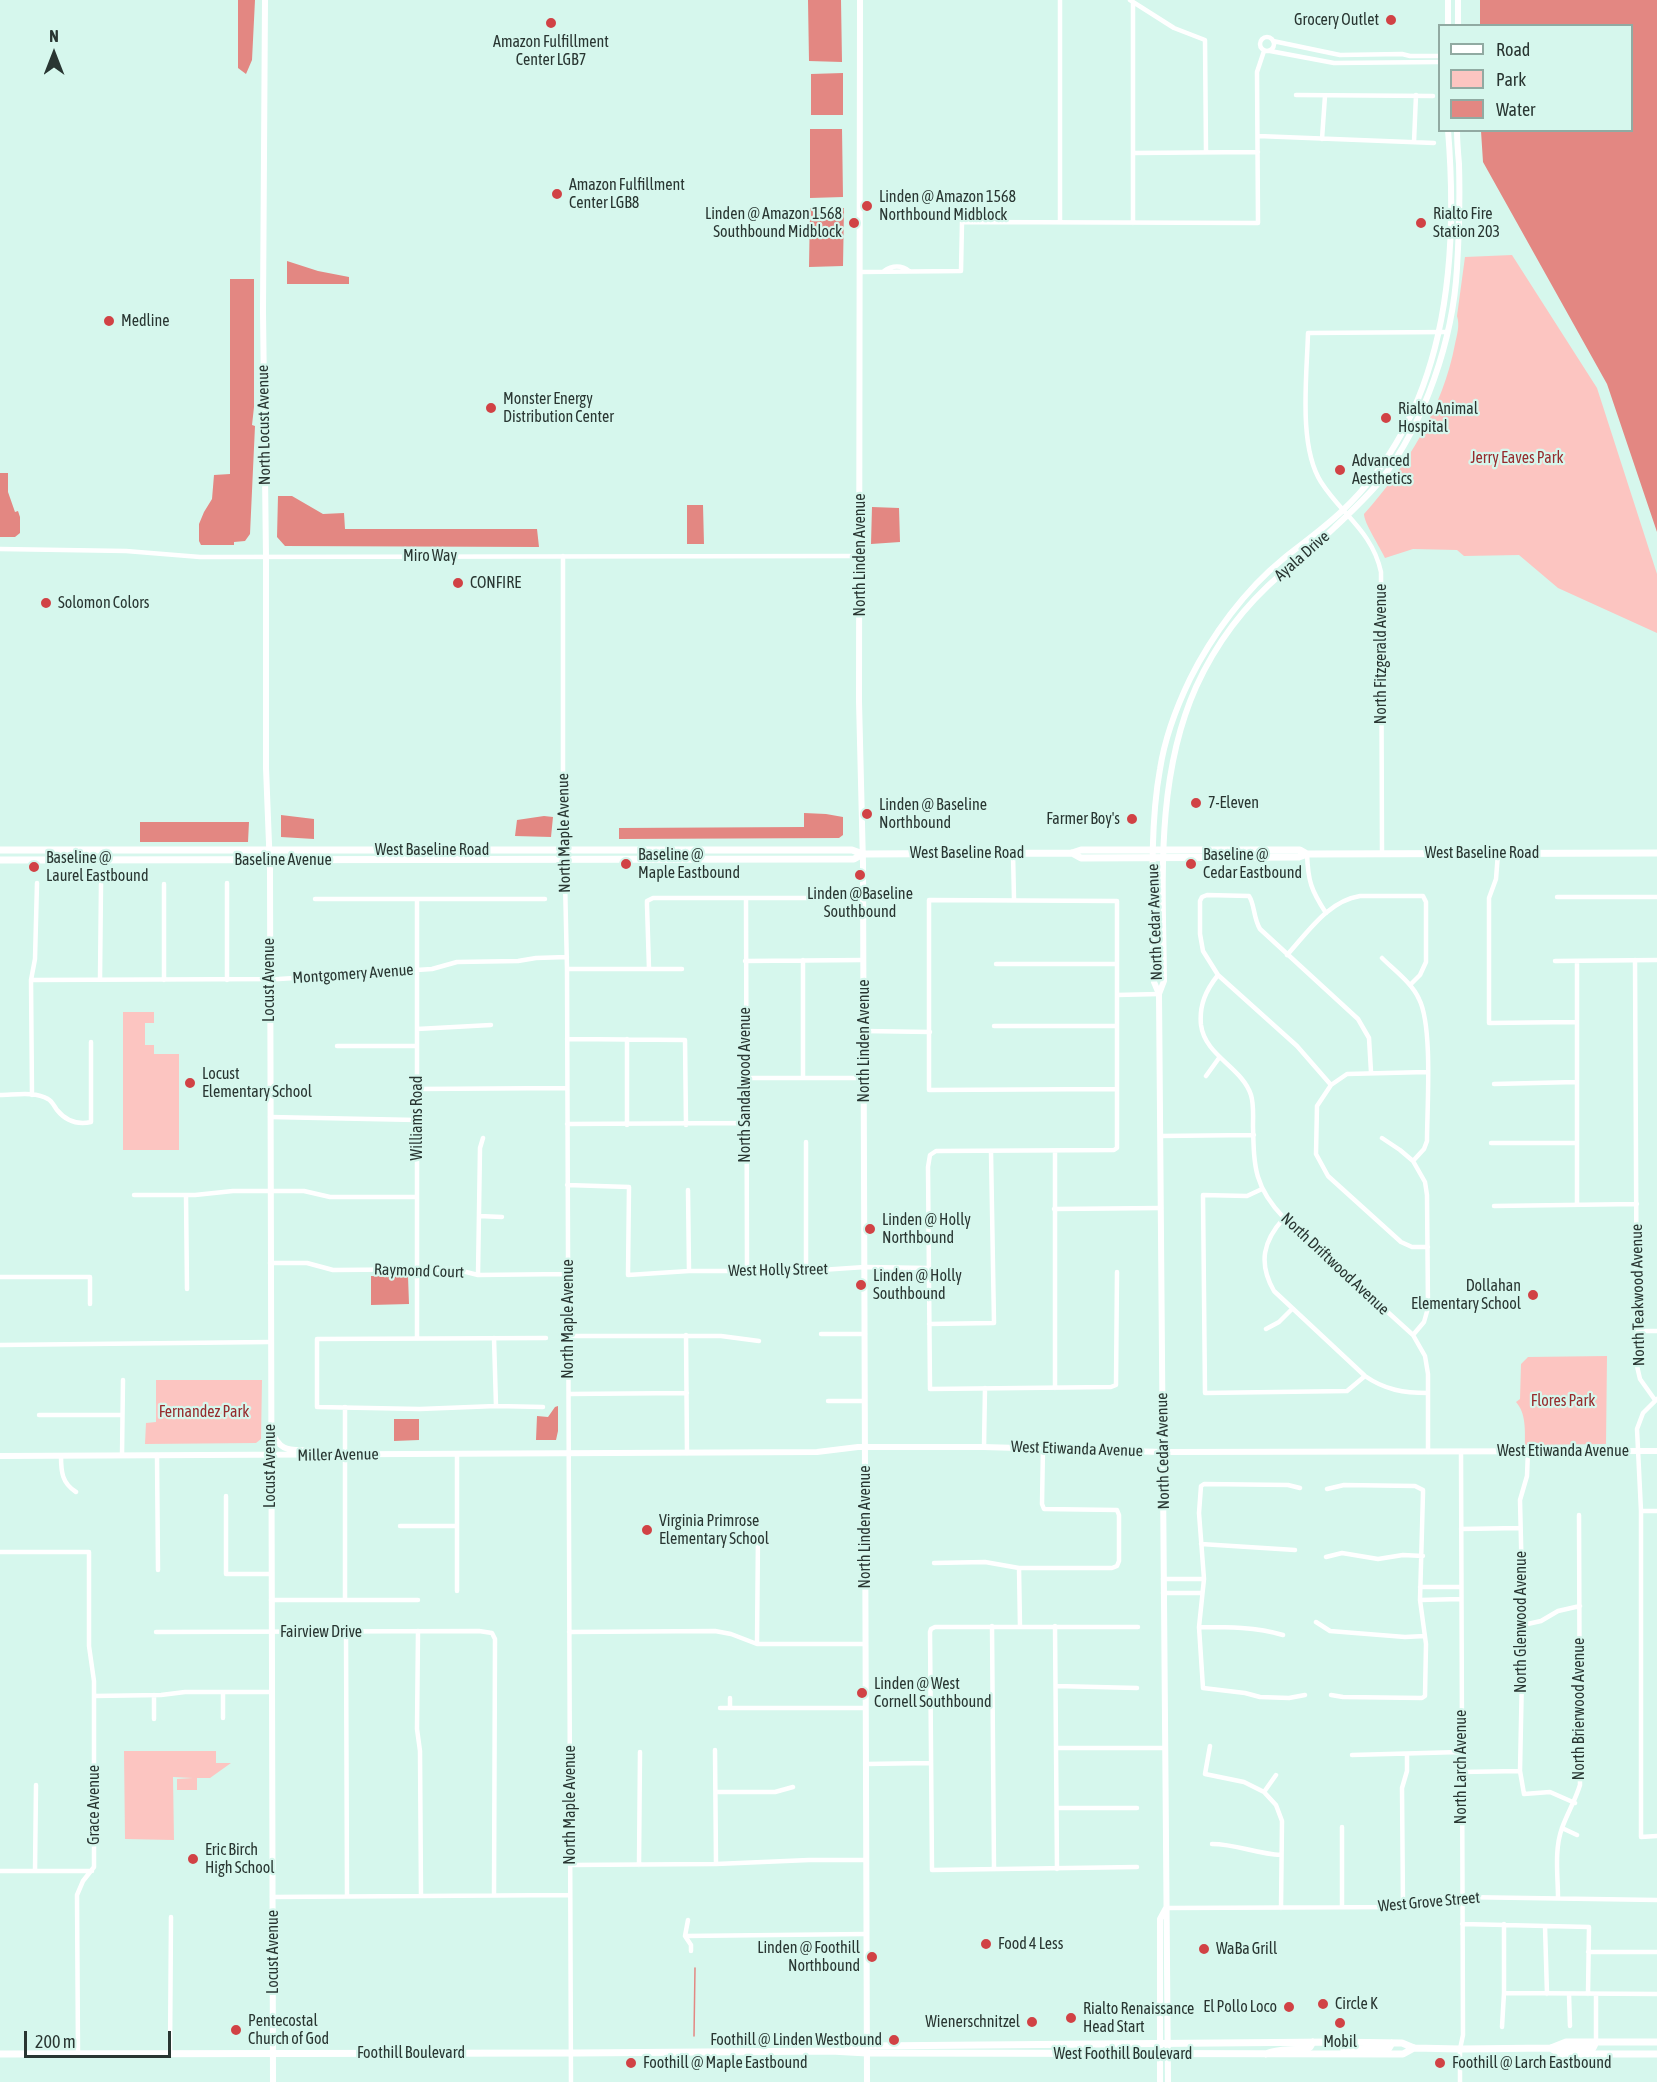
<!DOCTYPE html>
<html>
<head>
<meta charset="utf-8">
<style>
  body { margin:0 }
  #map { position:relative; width:1657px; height:2082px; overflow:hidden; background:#d6f7ed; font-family:"Asap Condensed",sans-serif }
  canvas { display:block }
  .legend { position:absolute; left:1438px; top:24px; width:195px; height:108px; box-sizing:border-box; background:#d6f7ed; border:2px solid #91aaa2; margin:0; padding:8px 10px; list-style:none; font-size:18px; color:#293632 }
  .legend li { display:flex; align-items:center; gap:12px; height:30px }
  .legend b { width:30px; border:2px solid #91aaa2 }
  .north { position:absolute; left:24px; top:24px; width:60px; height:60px; -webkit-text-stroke:4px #d6f7ed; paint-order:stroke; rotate:0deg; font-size:16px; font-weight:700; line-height:24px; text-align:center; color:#293632 }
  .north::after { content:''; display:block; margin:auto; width:21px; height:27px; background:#293632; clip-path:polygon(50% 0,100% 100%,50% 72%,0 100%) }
  .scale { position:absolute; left:24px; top:2031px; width:147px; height:27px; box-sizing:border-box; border:3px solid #293632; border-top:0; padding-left:8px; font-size:18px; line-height:21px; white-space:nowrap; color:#293632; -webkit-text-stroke:4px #d6f7ed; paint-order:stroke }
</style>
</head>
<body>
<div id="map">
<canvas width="1657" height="2082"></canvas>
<ul class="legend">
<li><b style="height:8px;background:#fff"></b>Road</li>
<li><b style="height:16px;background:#fcc5c1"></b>Park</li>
<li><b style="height:16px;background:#e38782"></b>Water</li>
</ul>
<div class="north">N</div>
<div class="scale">200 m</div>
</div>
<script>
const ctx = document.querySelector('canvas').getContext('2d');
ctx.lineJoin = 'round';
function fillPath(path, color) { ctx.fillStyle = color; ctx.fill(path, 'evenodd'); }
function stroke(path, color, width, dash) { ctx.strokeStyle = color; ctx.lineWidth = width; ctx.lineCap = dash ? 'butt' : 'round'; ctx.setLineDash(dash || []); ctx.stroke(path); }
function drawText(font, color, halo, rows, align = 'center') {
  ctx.font = font + ' "Asap Condensed",sans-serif'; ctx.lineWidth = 4.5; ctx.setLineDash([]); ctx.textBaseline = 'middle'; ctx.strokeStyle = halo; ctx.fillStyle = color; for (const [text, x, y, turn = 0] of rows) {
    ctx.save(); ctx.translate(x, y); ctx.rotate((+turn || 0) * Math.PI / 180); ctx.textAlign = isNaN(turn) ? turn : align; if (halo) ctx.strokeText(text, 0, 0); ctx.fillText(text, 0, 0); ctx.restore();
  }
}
fillPath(new Path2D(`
  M 1512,255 L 1597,388 L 1657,574 L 1657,633 L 1558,588 L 1519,555 L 1464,556 L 1457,550 L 1413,549 L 1385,558 C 1380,547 1364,523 1364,514 C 1407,466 1443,408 1455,344 C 1457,335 1460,325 1457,316 L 1465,257 Z
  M 123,1012 L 154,1012 L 154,1023 L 145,1023 L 145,1045 L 154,1045 L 154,1054 L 179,1054 L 179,1150 L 123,1150 Z
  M 1607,1356 L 1606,1444 L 1525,1445 C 1525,1430 1526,1413 1516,1402 L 1520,1399 L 1521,1364 L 1528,1357 Z
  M 156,1380 L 262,1380 L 261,1439 L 256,1443 L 145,1444 L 146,1423 L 156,1422 Z
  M 124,1751 L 216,1751 L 216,1763 L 231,1763 L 210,1778 L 197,1778 L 197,1790 L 177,1790 L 177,1779 L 193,1778 L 173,1777 L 174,1840 L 125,1839 Z`), '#fcc5c1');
fillPath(new Path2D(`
  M 238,0 L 255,0 L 252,60 L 246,74 L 238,68 Z
  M 808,0 L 841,0 L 842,62 L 809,61 Z
  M 1480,0 L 1657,0 L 1657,532 L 1607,384 L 1483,162 L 1481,131 L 1632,130 L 1632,26 L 1480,25 Z
  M 843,73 L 843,115 L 811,115 L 811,74 Z
  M 810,129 L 842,129 L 843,197 L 810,198 Z
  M 810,208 L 844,208 L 843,266 L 809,267 Z
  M 287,261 L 318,271 L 349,277 L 349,284 L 287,284 Z
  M 230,279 L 254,279 L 254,407 L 252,425 L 255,426 L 250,534 L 245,541 L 234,542 L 234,545 L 201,545 L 199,541 L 199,524 L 204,512 L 212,499 L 214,475 L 230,474 Z
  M 0,473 L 8,473 L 8,492 L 15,512 L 18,511 L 20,517 L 20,533 L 15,537 L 0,537 Z
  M 278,496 L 292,496 L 323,514 L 344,513 L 345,529 L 537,529 L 539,547 L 285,546 L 277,537 Z
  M 687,505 L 703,505 L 704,544 L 687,544 Z
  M 872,507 L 899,508 L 900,542 L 871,544 Z
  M 804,813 L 826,814 L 843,817 L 843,835 L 839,838 L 619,839 L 619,828 L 804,827 Z
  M 281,815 L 314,819 L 314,839 L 281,837 Z
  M 544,816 L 553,817 L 551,837 L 515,836 L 517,820 Z
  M 140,822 L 249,822 L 248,842 L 140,842 Z
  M 371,1276 L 408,1276 L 409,1304 L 371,1305 Z
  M 558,1406 L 558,1431 L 556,1440 L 536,1440 L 537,1416 L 548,1417 L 555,1407 Z
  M 394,1419 L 419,1419 L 419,1440 L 394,1441 Z`), '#e38782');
stroke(new Path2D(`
  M 694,2036 L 695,1968`), '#e38782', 1.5);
stroke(new Path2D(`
  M 1060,0 L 1060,222
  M 1130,0 L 1174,28 L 1205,40 L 1206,152
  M 1133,2 L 1133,223
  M1260 44a7 7 0 1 1 14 0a7 7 0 1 1-14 0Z
  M 1273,41 L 1340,55 L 1402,54 L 1410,56 L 1440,56
  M 1270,51 L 1334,63 L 1440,62
  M 1296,95 L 1433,96
  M 1258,136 L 1434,143
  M 1322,139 L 1325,96
  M 1414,142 L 1416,95
  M 1133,153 L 1258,152
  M 884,271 C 892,265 902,265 909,271
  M 860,272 L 961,271 L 962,222 L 1258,223 L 1257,72 L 1264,51
  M 0,549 L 126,551 L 200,557 L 860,556
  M 563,556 L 563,792 L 567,969 L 571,2082
  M 1013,853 L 1014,899
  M 1382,853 L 1381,572 C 1372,531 1342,515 1321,482 C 1298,446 1307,375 1308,333 L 1447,332
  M 1498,853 L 1496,879 L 1489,898 L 1489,1023 L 1576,1022
  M 1307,854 C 1308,881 1311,890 1326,913
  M 227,883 L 227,980
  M 164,884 L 164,980
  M 1557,897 L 1657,897
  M 315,899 L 545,899
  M 417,899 L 417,1338
  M 746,899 L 747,1271
  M 1287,955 C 1308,932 1328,901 1360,896 L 1423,896 L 1426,902 L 1426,962 L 1420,975 L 1410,985
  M 1382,958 C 1394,970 1412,983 1419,999 C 1433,1026 1427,1108 1427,1141 L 1424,1149 L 1413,1161 L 1400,1150 L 1382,1138
  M 1635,960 L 1637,1366 L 1640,1379 L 1655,1400
  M 745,961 L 863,960
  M 1555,961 L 1657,960
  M 1577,961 L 1577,1205
  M 996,964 L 1117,964
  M 567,969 L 682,969
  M 649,969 L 647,905 L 647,901 L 653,898 L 826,898
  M 1218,975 C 1206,990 1199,1005 1201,1025 C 1205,1056 1242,1067 1251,1095 C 1254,1105 1253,1116 1253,1126 C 1254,1167 1254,1187 1284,1218 L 1413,1335
  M 100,979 L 101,884
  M 31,980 L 279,979 L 432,969 L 457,962 L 518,961 L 536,958 L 567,957
  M 1117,995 L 1159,994
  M 994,1026 L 1117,1026
  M 417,1029 L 491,1025
  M 864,1031 L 930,1032
  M 567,1039 L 685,1040 L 686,1125
  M 627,1039 L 627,1125
  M 337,1046 L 417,1046
  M 1427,1072 L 1347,1074 L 1331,1085 L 1317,1106 L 1316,1154 L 1328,1176 L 1401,1242 L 1412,1247 L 1428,1247
  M 1206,1076 L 1219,1058
  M 745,1078 L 864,1078
  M 803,1078 L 803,960
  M 1494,1084 L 1576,1082
  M 1331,1085 L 1297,1046 L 1218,975 L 1203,951 L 1200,934 L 1200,901 L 1202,897 L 1207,895 L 1249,896 C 1255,905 1253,917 1260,929 L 1358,1019 L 1369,1038 L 1371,1072
  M 417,1089 L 567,1088
  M 1117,1089 L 929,1090 L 929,900 L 1117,901 C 1117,983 1117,1066 1117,1148 L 1114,1150 L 936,1151 L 930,1155 L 928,1167 L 930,1389 L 1111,1387 L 1116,1385 L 1117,1272
  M 0,1095 C 14,1095 35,1091 48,1099 C 52,1101 54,1106 57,1110 C 66,1121 77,1125 91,1122 L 91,1042
  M 32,1095 L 31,980 L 35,959 L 37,883
  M 270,1117 L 417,1120
  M 567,1124 L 745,1123
  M 1160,1136 L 1254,1135
  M 806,1142 L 806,1271
  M 1491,1143 L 1576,1143
  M 1055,1151 L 1055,1388
  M 1413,1161 L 1425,1182 L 1427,1195 L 1428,1308 L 1424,1322 L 1413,1335 L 1425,1356 L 1428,1374 L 1428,1452
  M 567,1185 L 629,1187 L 628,1275 L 689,1271 L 806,1271 L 865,1267 L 928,1268
  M 1262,1189 L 1247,1196 L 1203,1195 L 1205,1393 L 1347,1391 L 1365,1376
  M 688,1190 L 689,1271
  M 134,1195 L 195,1195 L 233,1191 L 304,1191 L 330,1197 L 417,1197
  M 186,1195 L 187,1289
  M 1494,1206 L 1637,1204
  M 1054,1209 L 1161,1208
  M 479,1216 L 502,1217
  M 1284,1218 C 1263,1241 1258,1263 1274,1291 L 1365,1376 C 1385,1390 1404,1393 1428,1393
  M 270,1263 L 307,1263 L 333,1270 L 454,1269 L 478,1275 L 568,1274
  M 478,1275 L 480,1148 L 483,1138
  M 0,1277 L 90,1277 L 90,1304
  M 929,1324 L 994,1323 L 991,1152
  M 1266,1329 L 1279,1322 L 1292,1309
  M 1637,1331 L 1657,1331
  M 821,1334 L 865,1334
  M 686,1335 L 687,1453
  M 568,1336 L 721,1336 L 759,1341
  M 494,1338 L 496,1406
  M 0,1345 L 270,1342
  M 569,1394 L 687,1393
  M 1657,1399 L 1643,1413 L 1637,1429 L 1641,1511 L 1641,1837 L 1657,1836
  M 828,1401 L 865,1401
  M 345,1407 L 345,1600
  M 543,1407 L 496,1406 L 420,1409 L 317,1407 L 317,1339 L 546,1338
  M 39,1415 L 122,1415
  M 984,1447 L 985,1388
  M 1528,1451 L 1527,1476 L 1520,1500 L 1523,1625 L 1520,1771 L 1524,1794 L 1550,1792 L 1575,1803
  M 457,1454 L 457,1591
  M 122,1455 L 123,1380
  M 157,1455 L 158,1570
  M 61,1456 C 61,1472 62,1483 76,1492
  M 1300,1488 L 1288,1485 L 1204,1484 L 1201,1486 L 1199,1513 L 1204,1579 L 1199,1627 L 1203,1688 L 1245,1693 L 1260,1697 L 1289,1698 L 1305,1695
  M 1327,1489 L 1344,1485 L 1415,1486 L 1423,1490 L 1423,1493 L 1420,1600 L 1426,1644 L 1425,1696 L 1422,1698 L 1343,1697 L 1331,1695
  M 226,1496 L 226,1574 L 271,1574
  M 1641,1511 L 1657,1511
  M 400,1526 L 456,1526
  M 1461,1529 L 1520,1528
  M 1201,1544 L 1295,1550
  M 0,1552 L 89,1552 L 89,1646 L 94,1681 L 94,1867 L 83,1881 L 77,1895 L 78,2053
  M 1326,1557 L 1342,1553 L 1378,1559 L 1403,1555 L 1423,1556
  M 934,1563 L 985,1562 L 1019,1568 L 1112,1568 L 1117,1566 L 1119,1561 L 1119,1515 L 1117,1510 L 1044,1509 L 1042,1504 L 1043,1447
  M 1019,1568 L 1020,1627
  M 1163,1579 L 1204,1579
  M 1420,1587 L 1461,1587
  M 1163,1593 L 1201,1593
  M 271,1600 L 418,1600
  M 1420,1600 L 1461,1599
  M 1316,1622 L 1330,1631 L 1405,1637 L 1425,1636
  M 1523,1625 L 1541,1621 L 1558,1611 L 1580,1606
  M 992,1626 L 994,1869
  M 1055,1626 L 1057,1869
  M 1199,1627 C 1228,1627 1256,1627 1283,1635
  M 418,1631 L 417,1729 L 420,1751 L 421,1896
  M 156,1632 L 479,1631 L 492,1633 L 495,1639 L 494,1895
  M 346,1632 L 347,1896
  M 569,1632 L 715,1631 L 731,1634 L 757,1644 L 865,1644
  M 757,1644 L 758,1535
  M 1056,1686 L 1137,1688
  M 94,1696 L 161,1695 L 185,1692 L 272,1692
  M 730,1698 L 730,1708
  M 720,1708 L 865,1708
  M 223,1718 L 223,1692
  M 154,1719 L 154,1695
  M 1210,1746 L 1205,1774 L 1244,1782 L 1264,1792 L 1276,1805 L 1282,1821 L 1281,1908
  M 1057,1748 L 1165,1748
  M 715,1750 L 716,1864
  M 1352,1755 L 1461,1752
  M 866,1764 L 930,1763
  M 1461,1772 L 1520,1771
  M 716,1792 L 775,1792 L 793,1787
  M 1264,1792 L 1276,1775
  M 1057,1808 L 1137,1808
  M 1562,1828 L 1577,1835
  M 1212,1844 C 1236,1844 1257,1854 1281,1855
  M 570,1865 L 716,1864 L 809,1860 L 865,1860
  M 639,1865 L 640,1752
  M 1137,1867 L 932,1870 L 930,1632 L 931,1629 L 935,1627 L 1138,1627
  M 0,1871 L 92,1871
  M 35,1871 L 36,1785
  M 272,1897 L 570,1895
  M 1558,1898 C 1558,1876 1554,1850 1562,1828 C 1567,1814 1575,1801 1580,1785 L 1579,1515
  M 1342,1907 L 1342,1827
  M 1403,1907 L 1402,1788 L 1407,1771 L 1407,1755
  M 1166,1908 L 1403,1907 L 1420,1906 L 1440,1898 L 1461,1897 L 1657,1900
  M 688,1920 L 685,1936 L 691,1945 L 691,1951
  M 1462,1924 L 1589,1927 L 1588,1994
  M 1545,1926 L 1547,1994
  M 685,1936 L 866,1934
  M 1588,1952 L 1657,1952
  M 1504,1993 L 1657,1994
  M 1569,1994 L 1570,2026
  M 1502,2027 L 1504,1993 L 1504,1924
  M 1596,2042 L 1596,1994
  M 170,2054 L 171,1917
  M 1460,2082 L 1460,2049 L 1463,2035 L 1461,1451`), '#fff', 4.5);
stroke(new Path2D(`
  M 265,0 L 263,311 L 266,557 L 266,768 L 270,869 L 273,2082
  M 860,0 L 859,701 L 863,864 L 867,2082
  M 1448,0 L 1448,26
  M 1458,26 L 1458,0
  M 1159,994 L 1154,982 C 1154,914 1148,835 1160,769 C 1165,737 1176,708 1190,679 C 1212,635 1245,590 1283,559 C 1303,543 1323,529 1342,511 C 1446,413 1459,265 1448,130
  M 272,1431 C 281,1457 296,1447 318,1452
  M 0,1456 L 817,1452 L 858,1447 L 983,1447 L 1162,1452 L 1657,1451
  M 1160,2082 L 1160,1919 L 1166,1908
  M 1168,2082 L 1159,994 L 1164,981 C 1163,883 1155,779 1196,687 C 1216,643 1245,605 1281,574 C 1299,558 1318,544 1335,527 C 1351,512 1367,497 1381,480 C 1425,422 1453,340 1457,268 C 1459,234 1460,198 1459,164 C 1458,153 1457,142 1457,130`), '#fff', 6);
stroke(new Path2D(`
  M 0,850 L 852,850 L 863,854 L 1072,853 L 1081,850 L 1300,850 L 1307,854
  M 1072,853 L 1081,858 L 1299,857 L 1307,854 L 1657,853
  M 0,860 L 854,859 L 863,854
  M 848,2048 L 867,2046 L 1332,2042 L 1402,2043 L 1414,2048 L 1460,2049 L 1551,2048 L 1566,2042 L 1657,2042
  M 1551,2048 L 1560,2054 L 1657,2054
  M 1557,2048 L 1593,2048 L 1596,2042
  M 1344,2050 L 1389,2048 L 1392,2043
  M 0,2054 L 578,2053 L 831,2051 L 867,2053 L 1403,2054 L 1414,2048
  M 1266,2054 C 1281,2047 1295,2052 1310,2047 L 1313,2042`), '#fff', 7);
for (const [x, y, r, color] of [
  [1391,20,6,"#d14245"],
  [551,23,6,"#d14245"],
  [557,194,6,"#d14245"],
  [867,206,6,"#d14245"],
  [854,223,6,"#d14245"],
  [1421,223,6,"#d14245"],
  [109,321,6,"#d14245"],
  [491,408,6,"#d14245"],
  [1386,418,6,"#d14245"],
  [1340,470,6,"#d14245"],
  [458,583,6,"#d14245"],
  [46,603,6,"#d14245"],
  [1196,803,6,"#d14245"],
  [867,814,6,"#d14245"],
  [1132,819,6,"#d14245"],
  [626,864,6,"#d14245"],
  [1191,864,6,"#d14245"],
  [34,867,6,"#d14245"],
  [860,875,6,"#d14245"],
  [190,1083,6,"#d14245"],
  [870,1229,6,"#d14245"],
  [861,1285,6,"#d14245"],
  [1533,1295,6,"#d14245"],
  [647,1530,6,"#d14245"],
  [862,1693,6,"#d14245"],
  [193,1859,6,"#d14245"],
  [986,1944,6,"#d14245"],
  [1204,1949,6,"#d14245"],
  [872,1957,6,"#d14245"],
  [1323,2004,6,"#d14245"],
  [1289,2007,6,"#d14245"],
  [1071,2018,6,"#d14245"],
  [1032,2022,6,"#d14245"],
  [1340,2023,6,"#d14245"],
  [236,2030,6,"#d14245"],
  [894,2040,6,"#d14245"],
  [631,2063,6,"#d14245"],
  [1440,2063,6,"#d14245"]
]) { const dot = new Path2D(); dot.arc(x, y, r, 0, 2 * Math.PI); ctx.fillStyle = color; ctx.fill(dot); stroke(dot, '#d6f7ed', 2); }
drawText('16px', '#293632', '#d6f7ed', [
  ["Grocery Outlet",1379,20,"right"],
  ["Amazon Fulfillment",551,42,"center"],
  ["Center LGB7",551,60,"center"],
  ["Amazon Fulfillment",569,185],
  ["Center LGB8",569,203],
  ["Linden @ Amazon 1568",879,197],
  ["Northbound Midblock",879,215],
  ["Linden @ Amazon 1568",842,214,"right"],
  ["Southbound Midblock",842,232,"right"],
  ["Rialto Fire",1433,214],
  ["Station 203",1433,232],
  ["Medline",121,321],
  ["Monster Energy",503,399],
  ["Distribution Center",503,417],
  ["Rialto Animal",1398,409],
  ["Hospital",1398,427],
  ["Advanced",1352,461],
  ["Aesthetics",1352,479],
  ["CONFIRE",470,583],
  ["Solomon Colors",58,603],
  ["7-Eleven",1208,803],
  ["Linden @ Baseline",879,805],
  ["Northbound",879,823],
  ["Farmer Boy's",1120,819,"right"],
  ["Baseline @",638,855],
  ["Maple Eastbound",638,873],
  ["Baseline @",1203,855],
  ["Cedar Eastbound",1203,873],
  ["Baseline @",46,858],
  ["Laurel Eastbound",46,876],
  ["Linden @Baseline",860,894,"center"],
  ["Southbound",860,912,"center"],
  ["Locust",202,1074],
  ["Elementary School",202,1092],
  ["Linden @ Holly",882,1220],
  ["Northbound",882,1238],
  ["Linden @ Holly",873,1276],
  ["Southbound",873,1294],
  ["Dollahan",1521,1286,"right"],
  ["Elementary School",1521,1304,"right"],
  ["Virginia Primrose",659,1521],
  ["Elementary School",659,1539],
  ["Linden @ West",874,1684],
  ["Cornell Southbound",874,1702],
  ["Eric Birch",205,1850],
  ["High School",205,1868],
  ["Food 4 Less",998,1944],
  ["Linden @ Foothill",860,1948,"right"],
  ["Northbound",860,1966,"right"],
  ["WaBa Grill",1216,1949],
  ["Circle K",1335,2004],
  ["El Pollo Loco",1277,2007,"right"],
  ["Rialto Renaissance",1083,2009],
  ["Head Start",1083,2027],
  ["Pentecostal",248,2021],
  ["Church of God",248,2039],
  ["Wienerschnitzel",1020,2022,"right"],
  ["Foothill @ Linden Westbound",882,2040,"right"],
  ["Mobil",1340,2042,"center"],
  ["Foothill @ Maple Eastbound",643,2063],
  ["Foothill @ Larch Eastbound",1452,2063]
], 'left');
drawText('16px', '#293632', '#d6f7ed', [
  ["North Locust Avenue",264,425,-91],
  ["North Linden Avenue",860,555,-90],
  ["Miro Way",430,556],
  ["Ayala Drive",1302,556,-41],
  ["North Fitzgerald Avenue",1381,654,-90],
  ["North Maple Avenue",564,833,-91],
  ["West Baseline Road",432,850],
  ["West Baseline Road",967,853],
  ["West Baseline Road",1482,853],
  ["Baseline Avenue",283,860],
  ["North Cedar Avenue",1155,922,-92],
  ["Montgomery Avenue",353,974,-4],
  ["Locust Avenue",269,980,-90],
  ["North Linden Avenue",864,1041,-90],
  ["North Sandalwood Avenue",745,1085,-90],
  ["Williams Road",417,1118,-90],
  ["North Driftwood Avenue",1335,1264,43],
  ["West Holly Street",778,1270,-1],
  ["Raymond Court",419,1271,2],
  ["North Teakwood Avenue",1638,1295,-91],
  ["North Maple Avenue",568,1319,-90],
  ["West Etiwanda Avenue",1077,1449,2],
  ["North Cedar Avenue",1163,1451,-91],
  ["West Etiwanda Avenue",1563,1451],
  ["Miller Avenue",338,1455,-1],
  ["Locust Avenue",270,1466,-90],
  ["North Linden Avenue",865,1527,-90],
  ["North Glenwood Avenue",1521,1622,-90],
  ["Fairview Drive",321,1632],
  ["North Brierwood Avenue",1579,1709,-90],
  ["North Larch Avenue",1461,1767,-90],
  ["Grace Avenue",94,1805,-90],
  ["North Maple Avenue",570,1805,-90],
  ["West Grove Street",1429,1902,-5],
  ["Locust Avenue",273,1952,-90],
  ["Foothill Boulevard",411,2053],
  ["West Foothill Boulevard",1123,2054]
]);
drawText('16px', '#962b2d', '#d6f7ed', [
  ["Jerry Eaves Park",1517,458],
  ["Flores Park",1563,1401],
  ["Fernandez Park",204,1412]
]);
</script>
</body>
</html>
